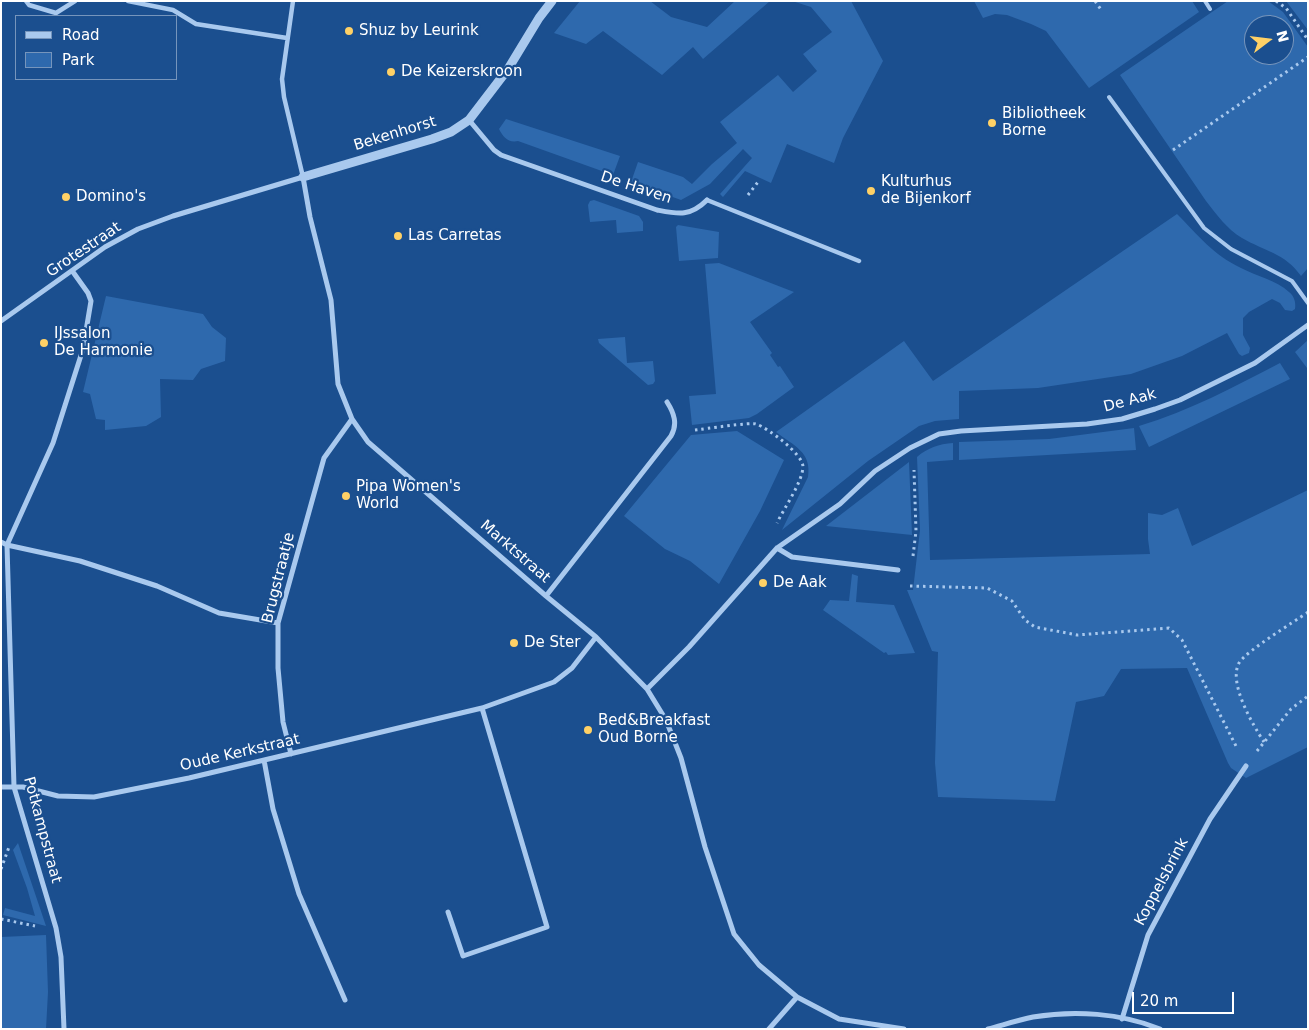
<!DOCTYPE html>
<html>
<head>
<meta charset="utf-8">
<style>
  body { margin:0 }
  #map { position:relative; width:1309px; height:1030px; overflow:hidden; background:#1b4f8f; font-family:"DejaVu Sans",sans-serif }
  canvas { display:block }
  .frame { position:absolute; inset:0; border:2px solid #fff; pointer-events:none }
  .legend { position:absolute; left:15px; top:15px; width:162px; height:65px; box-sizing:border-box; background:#1b4f8f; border:1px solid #7695bc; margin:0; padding:6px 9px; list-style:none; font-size:15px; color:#fff }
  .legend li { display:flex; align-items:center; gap:10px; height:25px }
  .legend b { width:25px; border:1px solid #7695bc }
  .north { position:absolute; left:1244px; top:15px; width:50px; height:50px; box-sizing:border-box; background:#1b4f8f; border:1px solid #7695bc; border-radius:50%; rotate:75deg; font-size:14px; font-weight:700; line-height:20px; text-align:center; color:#fff }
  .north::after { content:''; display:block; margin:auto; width:18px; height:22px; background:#ffd166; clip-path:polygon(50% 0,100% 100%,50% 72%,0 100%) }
  .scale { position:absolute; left:1132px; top:992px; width:102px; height:22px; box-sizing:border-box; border:2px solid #fff; border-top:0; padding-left:6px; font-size:15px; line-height:18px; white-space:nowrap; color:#fff; -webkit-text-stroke:4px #1b4f8f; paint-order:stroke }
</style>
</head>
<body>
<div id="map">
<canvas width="1309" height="1030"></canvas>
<div class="frame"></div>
<ul class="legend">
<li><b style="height:6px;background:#a9c9ee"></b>Road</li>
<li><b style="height:14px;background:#2e69ad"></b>Park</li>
</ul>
<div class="north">N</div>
<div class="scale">20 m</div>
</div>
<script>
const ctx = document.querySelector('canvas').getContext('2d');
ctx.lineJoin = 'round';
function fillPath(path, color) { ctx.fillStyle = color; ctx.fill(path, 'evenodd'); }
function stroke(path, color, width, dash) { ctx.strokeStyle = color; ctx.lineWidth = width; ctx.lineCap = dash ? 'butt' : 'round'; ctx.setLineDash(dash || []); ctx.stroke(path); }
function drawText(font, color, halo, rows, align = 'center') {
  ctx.font = font + ' "DejaVu Sans",sans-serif'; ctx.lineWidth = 4.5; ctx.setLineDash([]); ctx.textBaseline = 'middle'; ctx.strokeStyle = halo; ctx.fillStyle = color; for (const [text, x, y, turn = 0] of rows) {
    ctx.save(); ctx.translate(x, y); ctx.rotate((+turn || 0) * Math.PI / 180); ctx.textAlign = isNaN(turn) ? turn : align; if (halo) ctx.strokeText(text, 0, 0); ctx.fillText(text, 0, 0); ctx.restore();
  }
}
fillPath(new Path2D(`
  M 580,1 L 650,1 L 671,17 L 707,27 L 735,1 L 770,1 L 703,59 L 693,47 L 662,75 L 603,31 L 586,44 L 554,33 Z
  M 792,1 L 851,1 L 883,61 L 843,138 L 834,163 L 787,144 L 771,183 L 745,171 L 723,197 L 720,194 L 752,158 L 743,149 L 710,184 L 681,200 L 631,182 L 638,162 L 683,177 L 692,184 L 712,164 L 737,143 L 720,122 L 763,87 L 778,75 L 793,92 L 817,71 L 803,54 L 832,32 L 811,7 Z
  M 974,1 L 1192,1 L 1199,12 L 1089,88 L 1046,31 L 1031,24 L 1007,15 L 995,14 L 983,18 Z
  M 1228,1 L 1268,1 L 1283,12 L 1308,47 L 1308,268 L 1301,276 C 1285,253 1264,251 1242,238 C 1227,229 1217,215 1206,201 L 1120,75 ZM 1254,25 L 1284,25 L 1284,55 L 1254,55 Z
  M 1286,1 L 1308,1 L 1308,30 Z
  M 506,119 L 620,156 L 613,175 L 518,141 C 508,143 503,137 499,129 Z
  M 594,200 L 639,216 L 643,222 L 643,231 L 617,233 L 616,220 L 590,222 L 588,205 L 590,201 Z
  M 1177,214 C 1199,236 1212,254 1241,268 C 1256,276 1276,280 1289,292 C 1294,296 1296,302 1295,309 L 1292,311 L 1285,310 L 1280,303 L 1272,299 L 1249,312 L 1243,318 L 1243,335 L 1250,348 L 1249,353 L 1242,356 L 1239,354 L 1227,333 L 1182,356 L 1131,374 L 1038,388 L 959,391 L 959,419 L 935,421 L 919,426 L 868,461 L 782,530 L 808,477 C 812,452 794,446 776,432 L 904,341 L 933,381 Z
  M 678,225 L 719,232 L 718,258 L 679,261 L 676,227 Z
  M 719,263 L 794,292 L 750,322 L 772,353 L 770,355 L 778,367 L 780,366 L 794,387 L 757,414 L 749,418 L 692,425 L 689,396 L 716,394 L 705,264 Z
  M 106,296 L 203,314 L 212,327 L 226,338 L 225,361 L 201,369 L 193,380 L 160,379 L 161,417 L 146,426 L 105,430 L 105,420 L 96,419 L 90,394 L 83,392 Z
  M 625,337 L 627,363 L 653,361 L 655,381 L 653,384 L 648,385 L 599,343 L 598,339 Z
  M 1308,340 L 1308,367 L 1307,368 L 1295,352 Z
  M 1280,363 L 1290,379 L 1149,447 L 1139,426 C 1189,411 1234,387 1280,363 Z
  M 1134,428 L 1136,450 L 959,460 L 959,442 L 1049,439 Z
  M 737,431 L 784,460 L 760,511 L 719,584 L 690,561 L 665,549 L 624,516 L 691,435 Z
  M 953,443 L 953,460 L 927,462 L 930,560 L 1150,554 L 1148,539 L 1148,513 L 1162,515 L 1178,508 L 1192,546 L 1308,490 L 1308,747 L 1246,778 L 1231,768 L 1228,763 L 1187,668 L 1121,669 L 1104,696 L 1076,702 L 1055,801 L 938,797 L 935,763 L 938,652 L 932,651 L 907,590 L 913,590 L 920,530 L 917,457 C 927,448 939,444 953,443 Z
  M 909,462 L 912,535 L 826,526 Z
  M 852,574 L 858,576 L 856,602 L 894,605 L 915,653 L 888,655 L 886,652 L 884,653 L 823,610 L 830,600 L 849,601 Z
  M 18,843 L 46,926 L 3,915 L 5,908 L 35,916 L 27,888 L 13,850 Z
  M 46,935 L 48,992 L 46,1029 L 1,1029 L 1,937 Z`), '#2e69ad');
stroke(new Path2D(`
  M 1095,1 L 1102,11
  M 1276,1 L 1286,8 L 1308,40
  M 1173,150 L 1308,57
  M 748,195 L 758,182
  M 695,430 C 704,429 751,422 756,424 C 768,428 803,454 803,467 C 802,483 784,508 777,523
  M 913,556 L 916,531 L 914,470
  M 910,586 L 987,588 L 1012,601 L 1025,620 L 1035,627 L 1077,635 L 1169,628 L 1182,640 L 1237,748
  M 1264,742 C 1253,725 1228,683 1239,663 C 1246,651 1294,622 1308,612
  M 1257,751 L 1291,709 L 1308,696
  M 1,869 L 9,847
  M 1,919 L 35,926`), '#a9c9ee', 3, [2.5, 4]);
stroke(new Path2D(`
  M 1205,1 L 1210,9
  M 1109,97 L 1204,228 L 1231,249 L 1292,281 L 1308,303`), '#a9c9ee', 4);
stroke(new Path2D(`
  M 26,1 L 29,5 L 56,13 L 75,1
  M 128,1 L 173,10 L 196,24 L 287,38
  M 293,1 L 282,79 L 284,97 L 303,177
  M 707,200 L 859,261`), '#a9c9ee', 4.5);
stroke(new Path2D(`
  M 469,120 L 494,150 L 501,155 L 657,210 C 678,214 690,217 707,200
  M 1,321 L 105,247 L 138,229 L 173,216 L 303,177 L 310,217 L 331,300 L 338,384 L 352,419 L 368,442 L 546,596 L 596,637 L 647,689 L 666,720 L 681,758 L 705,847 L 734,934 L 759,965 L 797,997 L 839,1019 L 904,1029
  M 1,542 L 7,545 L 80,561 L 157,586 L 219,613 L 278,623
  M 777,548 L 792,557 L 898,570
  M 546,596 L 671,436 C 678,424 674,413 667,402
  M 647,689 L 689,647 L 777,548 L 840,504 L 875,471 L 910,448 L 939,434 L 961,431 L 1087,424 L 1122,419 L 1155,409 L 1180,400 L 1255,363 L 1308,325
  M 291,754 L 283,722 L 278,668 L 278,623 L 324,458 L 352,419
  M 264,760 L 273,809 L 299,894 L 345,1000
  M 1,787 L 23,787 L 58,796 L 94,797 L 189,778 L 482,708 L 554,682 L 572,668 L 596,637
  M 448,912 L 463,956 L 547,927 L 482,708
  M 1122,1019 L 1148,935 L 1210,819 L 1246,766
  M 64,1029 L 61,957 L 56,928 L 14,787 L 7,545 L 53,443 L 83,349 L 91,301 L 88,293 L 73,272
  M 769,1029 L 797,997
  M 988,1029 C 1003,1025 1018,1020 1033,1017 C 1074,1010 1121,1013 1160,1029`), '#a9c9ee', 5);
stroke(new Path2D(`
  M 303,177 L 432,139 L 451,132 L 469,120 L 508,69 L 539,18 L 552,1`), '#a9c9ee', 9);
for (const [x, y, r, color] of [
  [349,31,5,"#ffd166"],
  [391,72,5,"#ffd166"],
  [992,123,5,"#ffd166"],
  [871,191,5,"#ffd166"],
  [66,197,5,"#ffd166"],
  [398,236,5,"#ffd166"],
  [44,343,5,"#ffd166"],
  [346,496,5,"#ffd166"],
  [763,583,5,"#ffd166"],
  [514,643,5,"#ffd166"],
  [588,730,5,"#ffd166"]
]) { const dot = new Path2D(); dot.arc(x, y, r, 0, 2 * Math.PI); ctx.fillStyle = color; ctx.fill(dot); stroke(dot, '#1b4f8f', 2); }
drawText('15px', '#fff', '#1b4f8f', [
  ["Shuz by Leurink",359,31],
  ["De Keizerskroon",401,72],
  ["Bibliotheek",1002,114],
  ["Borne",1002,131],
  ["Kulturhus",881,182],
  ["de Bijenkorf",881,199],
  ["Domino's",76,197],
  ["Las Carretas",408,236],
  ["IJssalon",54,334],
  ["De Harmonie",54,351],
  ["Pipa Women's",356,487],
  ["World",356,504],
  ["De Aak",773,583],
  ["De Ster",524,643],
  ["Bed&Breakfast",598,721],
  ["Oud Borne",598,738]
], 'left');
drawText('15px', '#fff', '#1b4f8f', [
  ["Bekenhorst",395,134,-17],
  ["De Haven",636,188,18],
  ["Grotestraat",84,250,-34],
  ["De Aak",1130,401,-15],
  ["Marktstraat",515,552,41],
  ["Brugstraatje",279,578,-76],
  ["Oude Kerkstraat",240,753,-13],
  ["Potkampstraat",42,830,75],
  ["Koppelsbrink",1162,882,-62]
]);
</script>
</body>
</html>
